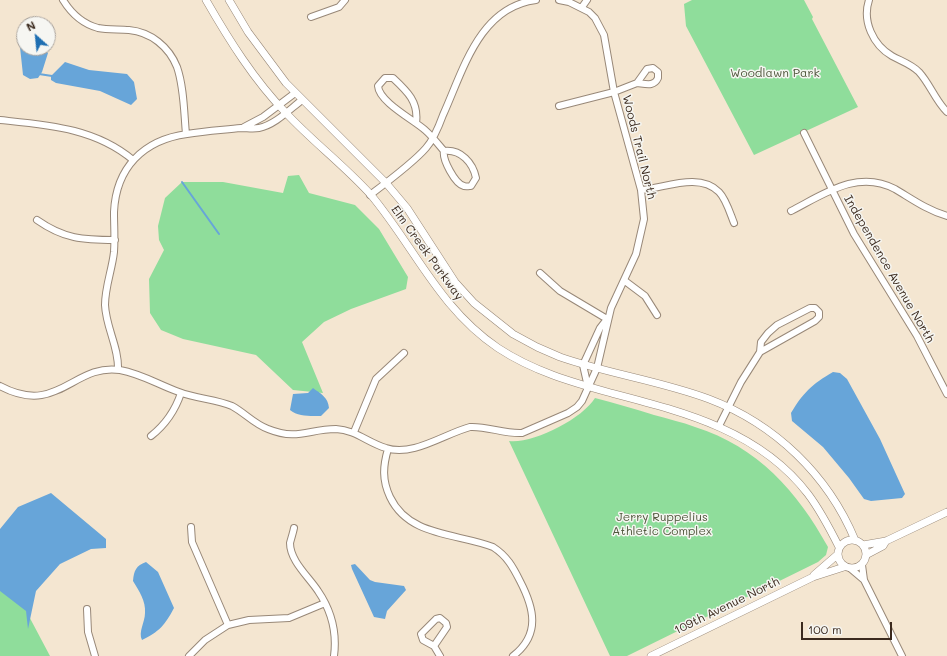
<!DOCTYPE html>
<html>
<head>
<meta charset="utf-8">
<style>
  body { margin:0 }
  #map { position:relative; width:947px; height:656px; overflow:hidden; background:#f4e6d1; font-family:Mali,sans-serif }
  canvas { display:block }
  .north { position:absolute; left:16px; top:16px; width:40px; height:40px; box-sizing:border-box; background:#f6f6f2; border:1px solid #aba49d; border-radius:50%; rotate:333deg; font-size:11px; font-weight:700; line-height:16px; text-align:center; color:#3b2a1e }
  .north::after { content:''; display:block; margin:auto; width:14px; height:18px; background:#1f6fb2; clip-path:polygon(50% 0,100% 100%,50% 72%,0 100%) }
  .scale { position:absolute; left:801px; top:622px; width:91px; height:18px; box-sizing:border-box; border:2px solid #3b2a1e; border-top:0; padding-left:5px; font-size:12px; line-height:14px; white-space:nowrap; color:#3b2a1e; -webkit-text-stroke:3px #f6f6f2; paint-order:stroke }
</style>
</head>
<body>
<div id="map">
<canvas width="947" height="656"></canvas>
<div class="north">N</div>
<div class="scale">100 m</div>
</div>
<script>
const ctx = document.querySelector('canvas').getContext('2d');
ctx.lineJoin = 'round';
function fillPath(path, color) { ctx.fillStyle = color; ctx.fill(path, 'evenodd'); }
function stroke(path, color, width, dash) { ctx.strokeStyle = color; ctx.lineWidth = width; ctx.lineCap = dash ? 'butt' : 'round'; ctx.setLineDash(dash || []); ctx.stroke(path); }
function drawText(font, color, halo, rows, align = 'center') {
  ctx.font = font + ' Mali,sans-serif'; ctx.lineWidth = 3; ctx.setLineDash([]); ctx.textBaseline = 'middle'; ctx.strokeStyle = halo; ctx.fillStyle = color; for (const [text, x, y, turn = 0] of rows) {
    ctx.save(); ctx.translate(x, y); ctx.rotate((+turn || 0) * Math.PI / 180); ctx.textAlign = isNaN(turn) ? turn : align; if (halo) ctx.strokeText(text, 0, 0); ctx.fillText(text, 0, 0); ctx.restore();
  }
}
fillPath(new Path2D(`
  M 692,0 L 804,0 L 813,17 L 812,19 L 858,107 L 754,155 L 686,26 L 684,4 Z
  M 299,175 L 309,193 L 355,205 L 379,229 L 408,277 L 406,289 L 351,309 L 324,322 L 302,342 L 323,393 L 293,390 L 256,355 L 183,339 L 161,330 L 150,313 L 149,279 L 164,250 L 159,240 L 158,226 L 165,198 L 182,182 L 223,182 L 283,193 L 288,176 Z
  M 595,398 C 615,403 635,409 654,415 C 668,419 682,422 695,427 C 758,447 797,491 828,547 L 826,555 L 818,562 L 627,656 L 610,656 L 509,441 C 533,444 582,419 595,398 Z
  M 5,571 L 50,656 L 0,656 L 0,573 Z`), '#8fdd9b');
fillPath(new Path2D(`
  M 24,34 L 24,48 L 43,48 L 48,53 L 42,72 L 38,78 L 30,79 L 23,75 L 20,47 Z
  M 65,62 L 89,70 L 127,74 L 134,82 L 137,99 L 131,105 L 100,91 L 56,83 L 51,80 L 51,76 Z
  M 833,372 L 840,373 L 847,379 L 880,439 L 905,494 L 902,498 L 871,501 L 864,499 L 849,478 L 823,447 L 792,421 L 791,413 C 803,393 812,384 833,372 Z
  M 313,388 C 321,394 328,397 329,408 L 321,416 C 311,416 298,417 290,410 L 293,394 L 308,393 Z
  M 51,493 L 106,539 L 106,548 L 91,549 L 60,564 L 36,591 L 28,629 L 26,611 L 0,591 L 0,529 L 18,507 Z
  M 146,562 L 158,572 L 174,608 C 165,625 159,632 142,640 C 138,632 145,622 145,613 C 146,601 139,591 133,581 C 134,570 136,566 146,562 Z
  M 355,564 L 370,580 L 375,582 L 404,586 L 406,590 L 387,611 L 385,619 L 374,617 L 352,569 L 351,565 Z`), '#67a5d9');
stroke(new Path2D(`
  M 39,74 L 52,76
  M 182,182 L 219,234`), '#67a5d9', 2);
const minor = new Path2D(`
  M 63,0 C 71,13 83,24 98,28 C 108,30 119,29 129,30 C 151,32 169,47 177,67 C 184,87 184,113 186,134
  M 869,0 C 862,21 873,45 892,56 C 901,61 911,64 919,72 C 930,84 935,100 947,112
  M 582,7 L 587,0
  M 311,17 L 339,7 L 345,0
  M 559,106 L 614,92 L 637,83 L 647,69 L 653,68 L 658,72 L 658,78 C 654,87 646,84 637,83
  M 0,120 C 48,125 95,128 133,160
  M 416,123 C 419,102 407,91 393,78 L 385,78 L 378,86 C 379,102 414,120 425,130 C 432,136 438,144 444,151 C 461,149 473,163 476,178 L 471,186 C 470,186 465,187 464,186 C 455,184 442,159 444,151
  M 244,127 L 263,117 L 295,93
  M 804,133 L 854,234 L 917,336 L 947,394
  M 641,190 C 665,188 699,172 719,192 C 726,199 730,213 734,223
  M 370,195 C 386,183 414,162 426,148 C 434,139 439,126 443,115 C 463,71 479,7 536,0
  M 791,211 C 824,194 858,169 895,189 C 912,199 927,210 947,216
  M 37,220 C 64,239 83,240 115,240
  M 540,273 L 560,291 L 607,319
  M 625,281 L 645,296 L 657,315
  M 118,370 C 119,347 106,328 105,305 C 105,287 112,270 114,252 C 115,239 114,226 114,212 C 116,168 143,140 187,134 C 205,131 223,130 241,128 C 247,128 253,129 259,128 C 275,125 290,109 302,100
  M 0,386 C 58,417 73,363 120,370 C 142,374 159,385 179,392 C 197,399 215,399 232,406 C 245,413 254,424 268,429 C 298,441 308,429 336,429 C 356,430 368,443 386,448 C 413,457 444,434 470,427 C 487,426 504,434 522,433 L 568,413 L 577,407 L 582,401 L 597,368 L 611,308 L 636,254 L 644,219 L 641,190 L 614,92 L 604,35 L 595,18 L 589,12 L 569,2 L 559,0
  M 588,387 L 583,365 L 600,328 L 607,319
  M 719,426 L 741,382 L 760,352 L 761,342 L 768,333 L 777,325 L 810,308 L 815,308 L 819,312 L 819,317 L 815,321 L 760,352
  M 354,432 L 376,379 L 404,353
  M 151,436 C 165,425 175,411 181,393
  M 388,449 C 383,466 382,480 390,497 C 409,537 457,533 493,547 C 507,556 513,567 520,581 C 534,608 541,634 513,656
  M 191,527 L 192,542 L 228,625
  M 294,528 C 293,533 291,539 290,543 C 290,561 309,577 318,591 C 331,610 337,633 334,656
  M 851,569 L 864,580 L 862,565
  M 864,580 L 902,656
  M 87,609 L 88,632 L 95,656
  M 434,646 L 447,627 L 446,623 L 440,618 L 436,619 L 421,634 L 423,640 L 434,646 L 440,656
  M 189,656 L 205,640 L 228,625 L 249,620 L 289,618 L 325,603`);
const tertiary = new Path2D(`
  M 206,0 C 229,40 254,80 286,113 C 313,142 345,166 371,195 C 415,248 439,308 498,348 C 533,371 571,382 611,393 C 684,412 760,431 808,494 C 820,510 830,529 839,547
  M 229,0 L 248,32 L 286,83 L 386,183 L 407,208 L 455,282 L 474,303 L 513,334 L 537,347 L 560,357 C 609,374 661,381 709,399 C 775,424 828,475 855,540
  M838 554a14 14 0 1 1 28 0a14 14 0 1 1-28 0Z
  M 863,545 L 886,541 L 947,512
  M 866,555 L 883,546 L 886,541
  M 814,575 L 837,555
  M 651,656 L 813,577 L 844,567`);
stroke(minor, '#988878', 8);
stroke(tertiary, '#988878', 8);
stroke(minor, '#fff', 6);
stroke(tertiary, '#fff', 7);
drawText('12px', '#50573d', '#f6f6f2', [
  ["Woodlawn Park",775,73],
  ["Jerry Ruppelius",662,517],
  ["Athletic Complex",662,531]
]);
drawText('12px', '#3b2a1e', '#f6f6f2', [
  ["Woods Trail North",639,147,76],
  ["Elm Creek Parkway",427,253,54],
  ["Independence Avenue North",889,269,60],
  ["109th Avenue North",727,606,-26]
]);
</script>
</body>
</html>
